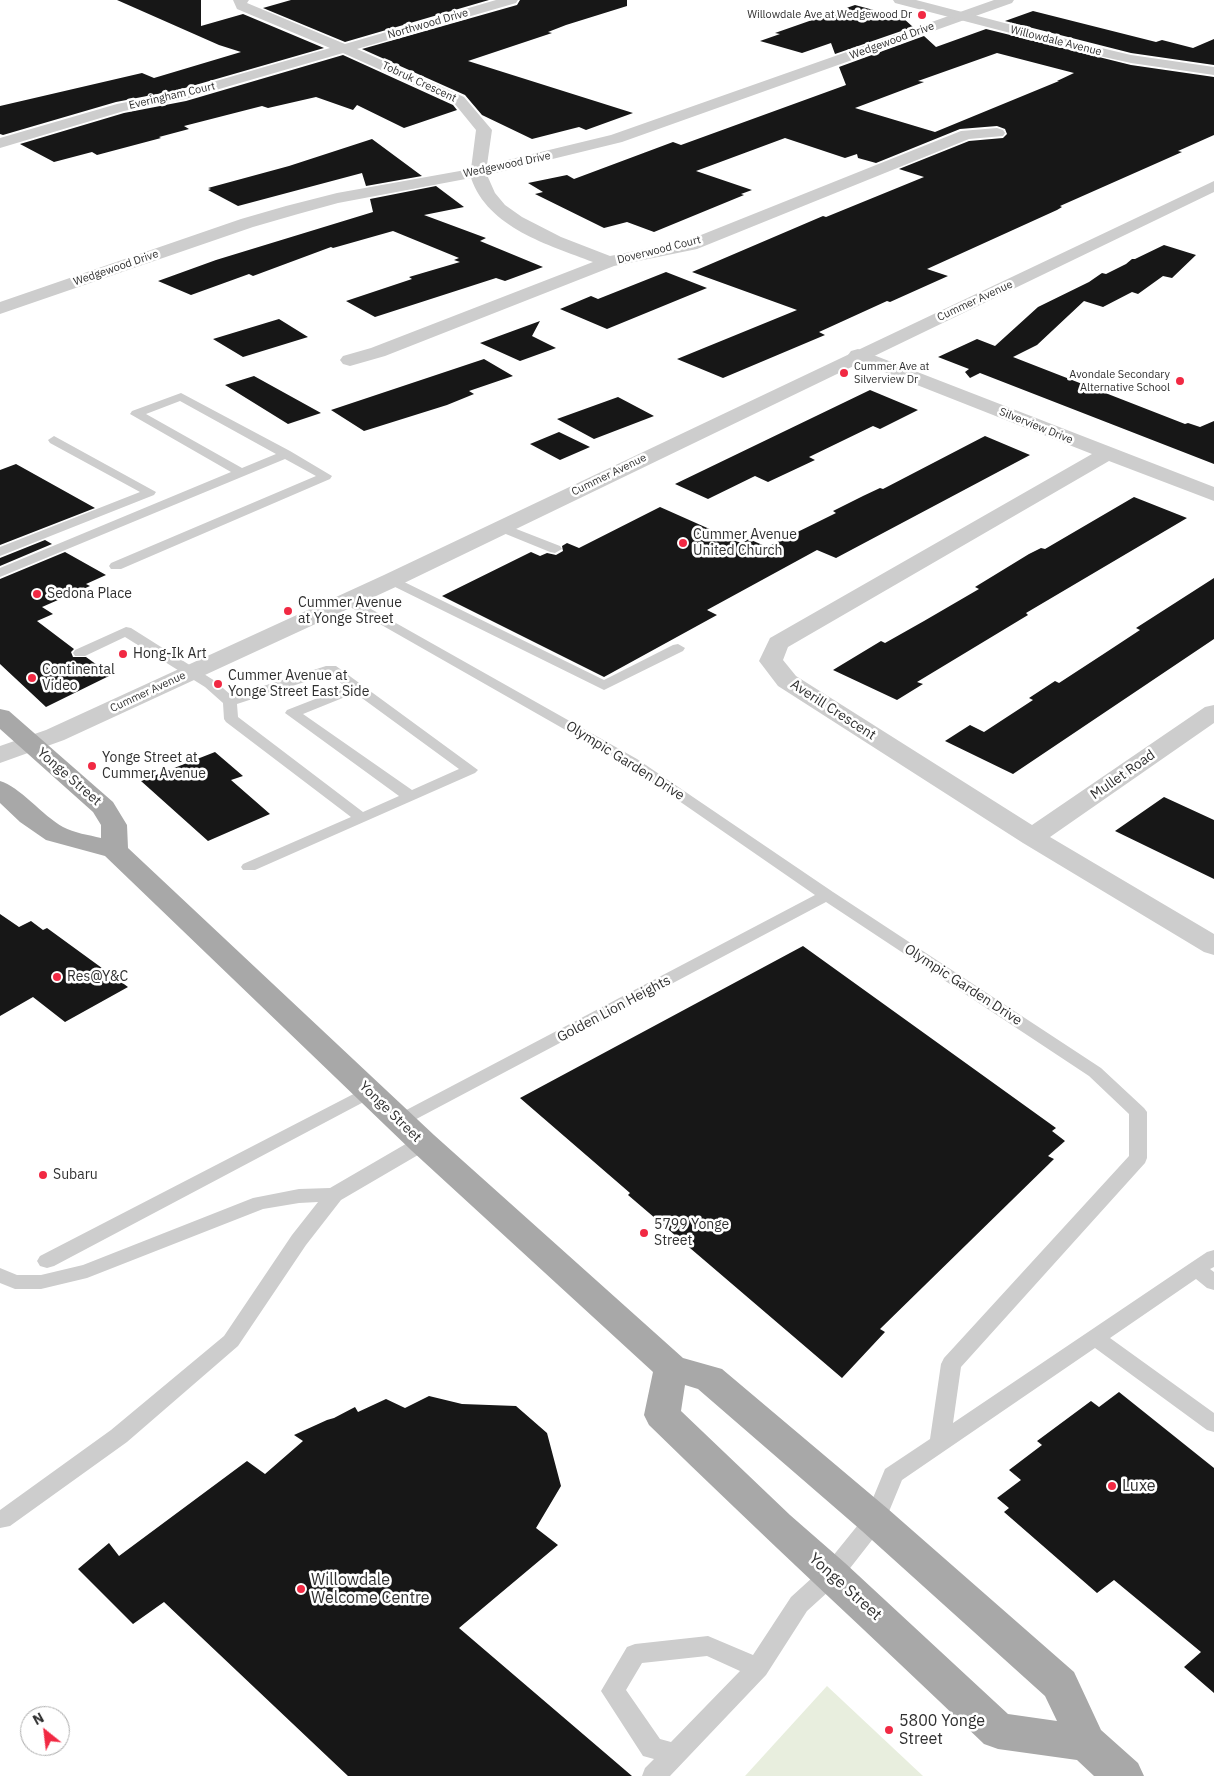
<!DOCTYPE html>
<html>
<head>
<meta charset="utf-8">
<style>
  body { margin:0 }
  #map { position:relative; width:1214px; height:1776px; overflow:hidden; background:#fff; font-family:"IBM Plex Sans",sans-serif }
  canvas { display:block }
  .north { position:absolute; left:20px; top:1706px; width:50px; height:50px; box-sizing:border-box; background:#fff; border:1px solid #acacac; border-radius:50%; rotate:331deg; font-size:14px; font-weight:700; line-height:20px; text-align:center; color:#303030 }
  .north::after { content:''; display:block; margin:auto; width:18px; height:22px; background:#f12943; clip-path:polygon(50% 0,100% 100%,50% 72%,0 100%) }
</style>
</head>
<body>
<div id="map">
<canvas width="1214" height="1776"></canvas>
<div class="north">N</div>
</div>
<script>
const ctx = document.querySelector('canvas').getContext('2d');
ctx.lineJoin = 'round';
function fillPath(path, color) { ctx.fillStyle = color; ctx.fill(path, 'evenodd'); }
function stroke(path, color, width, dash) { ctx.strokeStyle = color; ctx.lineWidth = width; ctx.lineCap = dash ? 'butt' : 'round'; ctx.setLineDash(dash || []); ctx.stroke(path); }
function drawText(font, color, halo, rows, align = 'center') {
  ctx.font = font + ' "IBM Plex Sans",sans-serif'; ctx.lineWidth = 5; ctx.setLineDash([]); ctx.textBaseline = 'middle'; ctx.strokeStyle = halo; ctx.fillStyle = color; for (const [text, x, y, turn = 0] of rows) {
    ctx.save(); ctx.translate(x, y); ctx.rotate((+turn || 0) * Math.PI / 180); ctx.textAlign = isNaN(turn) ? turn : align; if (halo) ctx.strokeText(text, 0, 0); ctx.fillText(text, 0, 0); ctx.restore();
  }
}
fillPath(new Path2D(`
  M 827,1686 L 923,1776 L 745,1776 Z`), '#e8eede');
fillPath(new Path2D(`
  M 117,0 L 201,0 L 201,26 L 243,14 L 324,48 L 178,90 L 116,102 L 3,135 L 0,134 L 0,106 L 142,73 L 154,78 L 241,52 L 219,45 Z
  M 291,0 L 489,0 L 345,42 L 263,8 Z
  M 520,0 L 627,0 L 627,6 L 566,25 L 548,32 L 552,33 L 468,61 L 633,113 L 586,130 L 579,127 L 532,139 L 482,115 L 465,95 L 362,49 L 517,5 Z
  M 855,5 L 903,18 L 913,27 L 835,54 L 831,43 L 802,53 L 760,41 L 780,34 L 775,33 Z
  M 1033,11 L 1156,42 L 1162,40 L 1193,48 L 1214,39 L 1214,65 L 1131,53 L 1005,21 Z
  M 986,29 L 1131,65 L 1214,77 L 1214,135 L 1178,151 L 1182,152 L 1060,206 L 1062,207 L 1057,210 L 927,269 L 948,276 L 890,302 L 887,301 L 819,332 L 825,335 L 723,378 L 677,359 L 797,310 L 692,272 L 823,216 L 826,217 L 924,177 L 899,169 L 969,141 L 1003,138 L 1007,134 L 1005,129 L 997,126 L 960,129 L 876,163 L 858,158 L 857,154 L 845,158 L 785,138 L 696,171 L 752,190 L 741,194 L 744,195 L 654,232 L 627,222 L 604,228 L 535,194 L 543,192 L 528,183 L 567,175 L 574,179 L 673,142 L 681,145 L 846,85 L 839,67 L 924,36 L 936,47 ZM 997,53 L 1074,73 L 1057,81 L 1059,81 L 935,132 L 855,108 L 924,82 L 918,81 Z
  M 343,55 L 453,105 L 457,110 L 404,128 L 357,105 L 353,110 L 316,97 L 268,108 L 262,106 L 184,126 L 189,129 L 159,137 L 161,138 L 97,155 L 92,152 L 54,162 L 20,144 L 124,113 L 186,101 Z
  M 372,139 L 422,176 L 366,186 L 362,173 L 238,206 L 208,190 L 211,189 L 208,188 L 289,166 Z
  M 436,186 L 464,207 L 424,215 L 486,238 L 480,241 L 543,267 L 505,281 L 496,278 L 375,317 L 346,301 L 412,279 L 409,277 L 460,262 L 454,260 L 459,258 L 393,231 L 333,248 L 331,247 L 253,276 L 249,274 L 191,295 L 158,281 L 216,260 L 373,212 L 370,199 Z
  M 1164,245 L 1196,255 L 1172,278 L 1163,276 L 1138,294 L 1132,292 L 1103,307 L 1084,301 L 1037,345 L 1013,357 L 1185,424 L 1188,423 L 1200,427 L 1214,421 L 1214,464 L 980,373 L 970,378 L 965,372 L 969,369 L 938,357 L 977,339 L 995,346 L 1038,307 L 1089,282 L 1102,273 L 1106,274 L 1126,264 L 1132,259 L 1135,259 Z
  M 666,272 L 707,288 L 607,329 L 560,309 L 591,296 L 598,299 Z
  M 279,319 L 308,337 L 243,357 L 213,339 Z
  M 540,321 L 532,336 L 556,348 L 520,361 L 480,343 Z
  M 484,359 L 513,376 L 469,391 L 474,394 L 447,405 L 364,431 L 331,410 Z
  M 254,376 L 321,413 L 288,424 L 225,385 Z
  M 870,390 L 918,410 L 880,429 L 873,426 L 809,457 L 815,460 L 768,482 L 755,476 L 708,499 L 675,484 Z
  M 618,397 L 654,416 L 594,439 L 557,419 Z
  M 559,432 L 590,447 L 560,460 L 530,444 Z
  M 985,436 L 1030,455 L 836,558 L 817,550 L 707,610 L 717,615 L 604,677 L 442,596 L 531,552 L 540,556 L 547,553 L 556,555 L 563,551 L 562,546 L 567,543 L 579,548 L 660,507 L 741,543 L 749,539 L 767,547 L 836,513 L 833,511 L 863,496 L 880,488 L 883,489 Z
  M 16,464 L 95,508 L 0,545 L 0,470 Z
  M 1134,497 L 1187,518 L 1026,613 L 1028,615 L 917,682 L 923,684 L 897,700 L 833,670 L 881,641 L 885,643 L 924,621 L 979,589 L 975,587 L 1029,554 L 1041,548 L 1045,549 Z
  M 45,540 L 52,544 L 0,566 L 0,558 Z
  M 65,552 L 106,575 L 86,584 L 90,586 L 42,607 L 53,614 L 37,621 L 74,649 L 71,652 L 73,657 L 86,657 L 111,675 L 46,707 L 0,664 L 0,579 Z
  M 1214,578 L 1214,639 L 1013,774 L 945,741 L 970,725 L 984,732 L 1033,700 L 1029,698 L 1055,681 L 1059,683 L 1102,655 L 1140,630 L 1136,628 Z
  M 215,752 L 243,776 L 231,780 L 270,814 L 208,841 L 141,781 Z
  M 1164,797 L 1214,820 L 1214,879 L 1115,831 Z
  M 0,914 L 19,927 L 31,921 L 43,930 L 47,928 L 128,987 L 65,1022 L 33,997 L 0,1016 Z
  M 803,946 L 1056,1128 L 1052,1131 L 1065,1141 L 1048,1156 L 1054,1159 L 880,1329 L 885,1332 L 842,1378 L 628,1195 L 630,1193 L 520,1098 Z
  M 1119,1392 L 1214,1468 L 1214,1693 L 1184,1667 L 1201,1652 L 1114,1580 L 1097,1593 L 1004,1512 L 1009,1508 L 997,1498 L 1021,1480 L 1009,1470 L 1042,1445 L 1037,1441 L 1091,1401 L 1099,1407 Z
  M 429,1396 L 462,1404 L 516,1406 L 547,1433 L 561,1486 L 536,1528 L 558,1545 L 459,1628 L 632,1776 L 348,1776 L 164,1602 L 133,1624 L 78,1569 L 109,1543 L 119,1556 L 247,1461 L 265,1474 L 303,1441 L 294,1435 L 327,1420 L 334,1418 L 355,1407 L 358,1412 L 386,1399 L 405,1408 Z`), '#171717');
fillPath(new Path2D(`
  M 181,393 L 290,451 L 332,476 L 330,479 L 121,569 L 111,569 L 109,566 L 111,563 L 316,476 L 285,459 L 0,577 L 0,568 L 231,472 L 130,414 L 132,411 ZM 180,401 L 276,454 L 242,468 L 146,414 Z
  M 54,436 L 156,492 L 154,495 L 0,556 L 0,547 L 140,492 L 50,443 L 48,440 Z
  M 501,523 L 560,546 L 562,549 L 555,553 L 550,552 L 496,530 L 495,527 Z
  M 392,576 L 604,680 L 673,645 L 678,644 L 685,648 L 683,651 L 604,690 L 387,583 L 385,580 L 387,577 Z
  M 348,596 L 637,759 L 833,892 L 1101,1068 L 1144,1108 L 1147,1112 L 1147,1158 L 1145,1163 L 961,1367 L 953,1423 L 1189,1264 L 1207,1252 L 1214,1250 L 1214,1267 L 1210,1269 L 1214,1272 L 1214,1290 L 1207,1288 L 1196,1279 L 1110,1338 L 1214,1413 L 1214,1432 L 1207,1430 L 1095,1348 L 902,1480 L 883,1526 L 840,1581 L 807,1611 L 766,1675 L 670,1776 L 642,1776 L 645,1768 L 654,1759 L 643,1756 L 601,1691 L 627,1647 L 635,1644 L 708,1636 L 753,1655 L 791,1597 L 824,1567 L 866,1515 L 885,1469 L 930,1439 L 941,1364 L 944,1358 L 1129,1156 L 1129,1114 L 1089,1076 L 826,902 L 405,1125 L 399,1127 L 393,1125 L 390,1121 L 393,1117 L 815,895 L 627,765 L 343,603 L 341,600 L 343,597 ZM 707,1656 L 740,1671 L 671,1742 L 660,1739 L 626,1690 L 642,1663 Z
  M 126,627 L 131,628 L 215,681 L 232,696 L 326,666 L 336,666 L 478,770 L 475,773 L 255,870 L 243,870 L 241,867 L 243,864 L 351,817 L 226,722 L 224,719 L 223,703 L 205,687 L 125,637 L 85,656 L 75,656 L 73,653 L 75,650 ZM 329,674 L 346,687 L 287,710 L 285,713 L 399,796 L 363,812 L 238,717 L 237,704 ZM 355,693 L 459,769 L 412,790 L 303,714 Z
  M 369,1086 L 375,1088 L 378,1092 L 375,1096 L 54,1266 L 47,1268 L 40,1266 L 37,1261 L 40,1256 Z
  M 423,1137 L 430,1138 L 432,1143 L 430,1148 L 341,1200 L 306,1245 L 238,1346 L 127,1442 L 10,1526 L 0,1528 L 0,1510 L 111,1430 L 224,1336 L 292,1235 L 318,1202 L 299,1203 L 263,1209 L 87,1278 L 41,1289 L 15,1289 L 0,1283 L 0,1268 L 17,1275 L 41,1275 L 83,1265 L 253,1198 L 299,1189 L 330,1188 L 416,1138 Z`), '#cdcdcd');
fillPath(new Path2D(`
  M 233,0 L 249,0 L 247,3 L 345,44 L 496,0 L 518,0 L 516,3 L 357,49 L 464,97 L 492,130 L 487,165 L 611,135 L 994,0 L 1014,0 L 1012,3 L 622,142 L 487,175 L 495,193 L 505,205 L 522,217 L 561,237 L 610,256 L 686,241 L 961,131 L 997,128 L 1003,130 L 1005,133 L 1003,136 L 969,139 L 697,249 L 614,266 L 385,356 L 350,366 L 343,364 L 340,360 L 343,356 L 371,348 L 593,262 C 549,245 488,228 471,178 L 338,203 L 298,214 L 253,227 L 0,314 L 0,302 L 241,219 L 286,206 L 337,193 L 471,169 L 476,130 L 454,103 L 343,53 L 185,99 L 124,111 L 0,148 L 0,138 L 117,104 L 178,92 L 330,48 L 237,9 Z
  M 858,349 L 1214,487 L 1214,501 L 1109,461 L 788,647 L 783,660 L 796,676 L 1032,825 L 1205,707 L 1214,705 L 1214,723 L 1050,837 L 1214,934 L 1214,955 L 1204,952 L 1023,843 L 778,686 L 759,661 L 770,638 L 1092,454 L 851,359 L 848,355 L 851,351 Z`), '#cdcdcd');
fillPath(new Path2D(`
  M 893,0 L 916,0 L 1097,47 L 1131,55 L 1214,67 L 1214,75 L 1131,63 L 1095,55 L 895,3 Z
  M 1214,181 L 1214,192 L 400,585 L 64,740 L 0,763 L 0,746 L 46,730 L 384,575 Z`), '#cdcdcd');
fillPath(new Path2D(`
  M 0,709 L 9,711 L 113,802 L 127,825 L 128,848 L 434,1135 L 683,1358 L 722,1369 L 888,1509 L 1074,1672 L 1101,1730 L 1138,1763 L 1144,1776 L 1094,1776 L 1077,1760 L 998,1749 L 984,1744 C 873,1637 759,1533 649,1425 L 644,1415 L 653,1372 L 412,1151 L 105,856 L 46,840 L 20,822 L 0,803 L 0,781 C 19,786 43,816 63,827 C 74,833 89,835 101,838 L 101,825 L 93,812 L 0,729 ZM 685,1385 L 698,1389 L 862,1531 L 1045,1696 L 1057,1721 L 1008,1714 L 845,1563 L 790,1515 L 681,1411 Z`), '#a8a8a8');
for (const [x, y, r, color] of [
  [922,15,5,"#f12943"],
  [844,373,5,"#f12943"],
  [1180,381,5,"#f12943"],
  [683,543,5,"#f12943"],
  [37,594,5,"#f12943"],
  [288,611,5,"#f12943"],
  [123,654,5,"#f12943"],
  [32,678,5,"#f12943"],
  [218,684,5,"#f12943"],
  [92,766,5,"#f12943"],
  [57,977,5,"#f12943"],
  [43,1175,5,"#f12943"],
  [644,1233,5,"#f12943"],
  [1112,1486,5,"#f12943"],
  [301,1589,5,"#f12943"],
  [889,1730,5,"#f12943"]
]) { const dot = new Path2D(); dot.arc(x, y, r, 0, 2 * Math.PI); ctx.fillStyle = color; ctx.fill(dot); stroke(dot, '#fff', 2); }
drawText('11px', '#303030', '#fff', [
  ["Willowdale Ave at Wedgewood Dr",912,15],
  ["Cummer Ave at",854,367,"left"],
  ["Silverview Dr",854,380,"left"],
  ["Avondale Secondary",1170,375],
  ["Alternative School",1170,388]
], 'right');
drawText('11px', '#303030', '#fff', [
  ["Northwood Drive",428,24,-16],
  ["Wedgewood Drive",892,41,-20],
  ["Willowdale Avenue",1056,41,14],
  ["Tobruk Crescent",419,82,25],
  ["Everingham Court",172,96,-13],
  ["Wedgewood Drive",507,165,-12],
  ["Doverwood Court",659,250,-14],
  ["Wedgewood Drive",116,268,-19],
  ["Cummer Avenue",975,301,-25],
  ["Silverview Drive",1036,426,22],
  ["Cummer Avenue",609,475,-26],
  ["Cummer Avenue",148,692,-25]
]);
drawText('14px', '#303030', '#fff', [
  ["Cummer Avenue",693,535],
  ["United Church",693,551],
  ["Sedona Place",47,594],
  ["Cummer Avenue",298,603],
  ["at Yonge Street",298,619],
  ["Hong-Ik Art",133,654],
  ["Continental",42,670],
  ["Video",42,686],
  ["Cummer Avenue at",228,676],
  ["Yonge Street East Side",228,692],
  ["Yonge Street at",102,758],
  ["Cummer Avenue",102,774],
  ["Res@Y&C",67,977],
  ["Subaru",53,1175],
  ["5799 Yonge",654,1225],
  ["Street",654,1241]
], 'left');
drawText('14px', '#303030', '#fff', [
  ["Averill Crescent",833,710,33],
  ["Olympic Garden Drive",625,761,32],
  ["Mullet Road",1123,775,-35],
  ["Yonge Street",69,777,41],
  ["Olympic Garden Drive",963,985,33],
  ["Golden Lion Heights",614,1009,-28],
  ["Yonge Street",390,1112,44]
]);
drawText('16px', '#303030', '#fff', [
  ["Luxe",1122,1486],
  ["Willowdale",311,1580],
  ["Welcome Centre",311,1598],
  ["5800 Yonge",899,1721],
  ["Street",899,1739]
], 'left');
drawText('16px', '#303030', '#fff', [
  ["Yonge Street",845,1587,42]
]);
</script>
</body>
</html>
